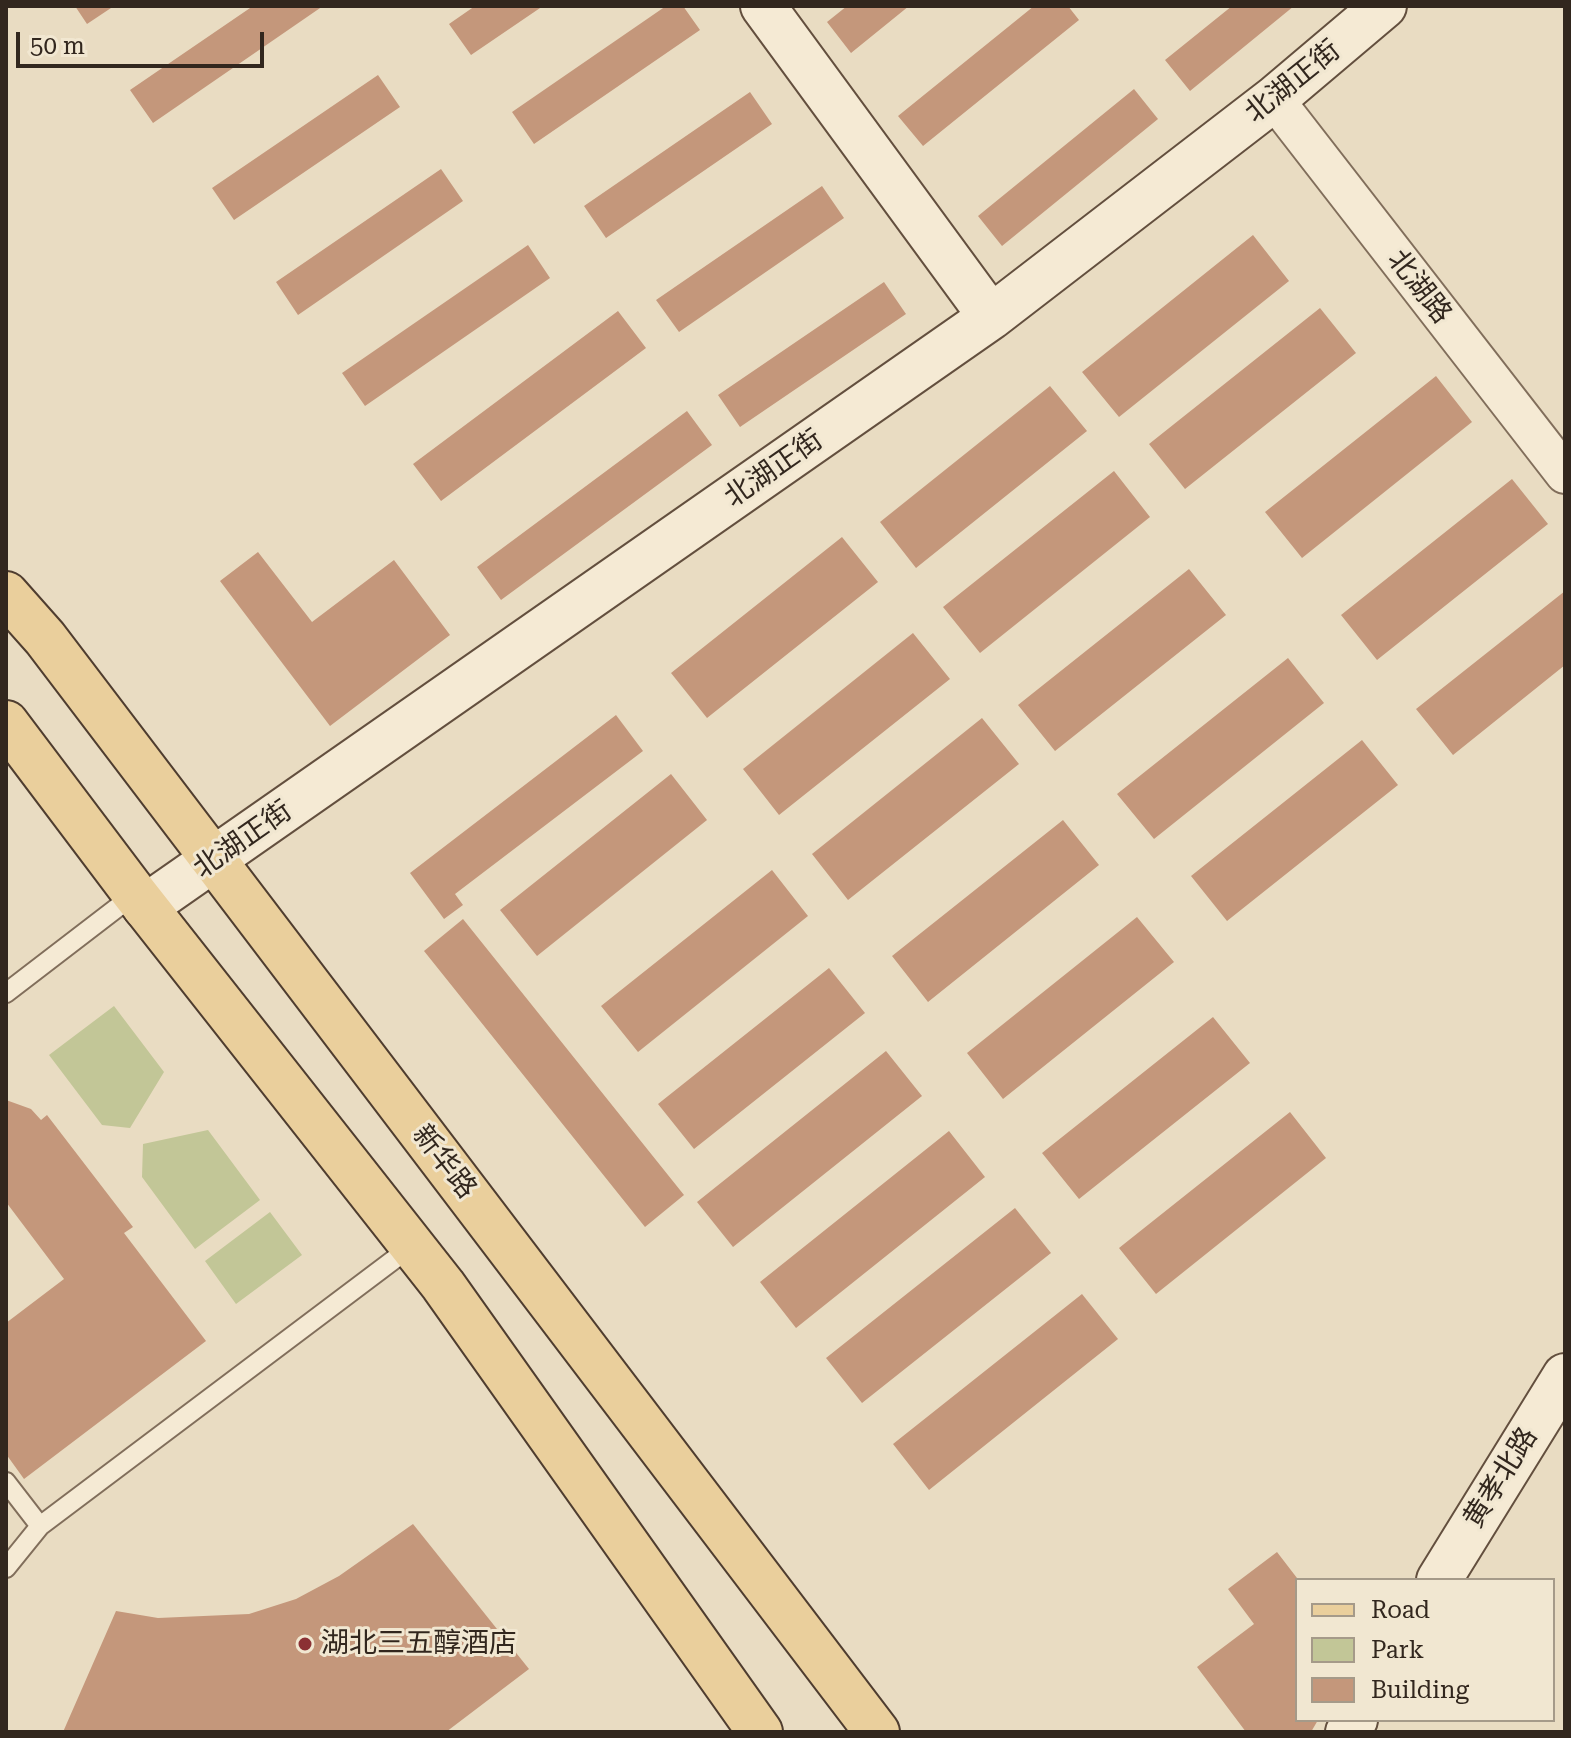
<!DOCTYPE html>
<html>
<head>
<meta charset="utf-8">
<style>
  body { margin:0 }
  #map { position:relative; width:1571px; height:1738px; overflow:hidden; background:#e9dcc2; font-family:"Roboto Serif",serif }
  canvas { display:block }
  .frame { position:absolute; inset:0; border:8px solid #32271e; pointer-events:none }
  .legend { position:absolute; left:1295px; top:1578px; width:260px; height:144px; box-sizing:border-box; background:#f1e7d1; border:2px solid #a59a89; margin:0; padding:10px 14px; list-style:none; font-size:24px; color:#32271e }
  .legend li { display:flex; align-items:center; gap:16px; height:40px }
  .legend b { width:40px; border:2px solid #a59a89 }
  .scale { position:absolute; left:16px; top:32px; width:248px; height:36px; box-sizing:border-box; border:4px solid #32271e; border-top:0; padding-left:10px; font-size:24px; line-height:28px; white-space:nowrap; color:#32271e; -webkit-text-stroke:6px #f1e7d1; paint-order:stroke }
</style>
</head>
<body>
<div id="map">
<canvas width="1571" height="1738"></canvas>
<div class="frame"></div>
<ul class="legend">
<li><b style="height:10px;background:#eacf9c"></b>Road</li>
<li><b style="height:22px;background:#c2c697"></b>Park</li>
<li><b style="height:22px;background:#c4977b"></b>Building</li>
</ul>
<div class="scale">50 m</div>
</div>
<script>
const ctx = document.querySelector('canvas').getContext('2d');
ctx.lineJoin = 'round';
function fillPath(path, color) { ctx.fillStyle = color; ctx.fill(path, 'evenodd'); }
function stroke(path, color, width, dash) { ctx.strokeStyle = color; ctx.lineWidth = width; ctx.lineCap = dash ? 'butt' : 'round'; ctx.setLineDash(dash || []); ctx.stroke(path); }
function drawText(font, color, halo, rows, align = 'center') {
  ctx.font = font + ' "Roboto Serif","Noto Sans SC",serif'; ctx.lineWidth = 6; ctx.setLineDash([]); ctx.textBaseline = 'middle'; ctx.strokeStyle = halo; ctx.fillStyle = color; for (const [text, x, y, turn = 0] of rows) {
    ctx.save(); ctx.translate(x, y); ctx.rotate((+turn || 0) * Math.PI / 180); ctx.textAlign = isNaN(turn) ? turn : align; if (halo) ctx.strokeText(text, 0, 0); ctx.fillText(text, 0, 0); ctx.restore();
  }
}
fillPath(new Path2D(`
  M 114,1006 L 164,1072 L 130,1128 L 102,1125 L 49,1055 Z
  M 208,1130 L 260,1200 L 195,1249 L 142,1177 L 143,1144 Z
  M 270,1212 L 302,1255 L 236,1304 L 205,1261 Z`), '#c2c697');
fillPath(new Path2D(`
  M 75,6 L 114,6 L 87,24 Z
  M 253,6 L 323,6 L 153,123 L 130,90 Z
  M 475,6 L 543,6 L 471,55 L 449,24 Z
  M 666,6 L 683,6 L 700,30 L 534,144 L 512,112 Z
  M 847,6 L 909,6 L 851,53 L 827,22 Z
  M 1034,6 L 1068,6 L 1079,20 L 923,146 L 898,116 Z
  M 1232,6 L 1294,6 L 1190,91 L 1165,60 Z
  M 378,75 L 400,107 L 234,220 L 212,188 Z
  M 1134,89 L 1158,119 L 1002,246 L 978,216 Z
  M 750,92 L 772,124 L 606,238 L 584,206 Z
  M 441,169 L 463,201 L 298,315 L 276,282 Z
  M 822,186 L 844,218 L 679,332 L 656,300 Z
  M 1253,235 L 1289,281 L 1119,417 L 1082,372 Z
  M 528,245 L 550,278 L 365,406 L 342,373 Z
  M 884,282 L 906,314 L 740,427 L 718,395 Z
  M 1320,308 L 1356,353 L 1185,489 L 1149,444 Z
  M 618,311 L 646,348 L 441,501 L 413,464 Z
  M 1436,376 L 1472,422 L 1302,558 L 1265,512 Z
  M 1050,386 L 1087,431 L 916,568 L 880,522 Z
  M 687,411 L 712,445 L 501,600 L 477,567 Z
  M 1114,471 L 1150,517 L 980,653 L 943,607 Z
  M 1512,479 L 1548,524 L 1377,660 L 1341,615 Z
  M 842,537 L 878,582 L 707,718 L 671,673 Z
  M 258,552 L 312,622 L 394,560 L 450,635 L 330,726 L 220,581 Z
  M 1189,569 L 1226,615 L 1055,751 L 1018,705 Z
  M 1565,591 L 1565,665 L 1453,755 L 1416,709 Z
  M 913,633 L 950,679 L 779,815 L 743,769 Z
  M 1288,658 L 1324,703 L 1154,839 L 1117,794 Z
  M 616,715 L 643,751 L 455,894 L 463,905 L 444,919 L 410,873 Z
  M 982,718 L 1019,764 L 848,900 L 812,854 Z
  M 1362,740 L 1398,785 L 1227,921 L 1191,876 Z
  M 671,774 L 707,820 L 537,956 L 500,910 Z
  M 1063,820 L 1099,865 L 928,1002 L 892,956 Z
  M 772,870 L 808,916 L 638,1052 L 601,1006 Z
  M 1137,917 L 1174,962 L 1003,1099 L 967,1053 Z
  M 463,919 L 684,1195 L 645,1227 L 424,951 Z
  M 829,968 L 865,1013 L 694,1149 L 658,1104 Z
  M 1213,1017 L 1250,1063 L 1079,1199 L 1042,1153 Z
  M 886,1051 L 922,1096 L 733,1247 L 697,1202 Z
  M 6,1100 L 31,1109 L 41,1120 L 47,1115 L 133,1227 L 124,1233 L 206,1341 L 24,1479 L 6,1454 L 6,1323 L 64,1279 L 6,1202 Z
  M 1290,1112 L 1326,1158 L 1156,1294 L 1119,1248 Z
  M 949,1131 L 985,1177 L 796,1328 L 760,1282 Z
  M 1015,1208 L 1051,1253 L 862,1403 L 826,1358 Z
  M 1082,1294 L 1118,1339 L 929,1490 L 893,1444 Z
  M 413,1524 L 529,1669 L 446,1732 L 63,1732 L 116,1611 L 158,1618 L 249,1614 L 296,1599 L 339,1576 Z
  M 1277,1552 L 1297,1578 L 1297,1720 L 1318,1720 L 1311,1732 L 1246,1732 L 1197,1667 L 1254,1624 L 1228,1589 Z`), '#c4977b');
const lane = new Path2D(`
  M 6,993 L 135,894
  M 6,1482 L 40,1526 L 412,1246
  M 6,1568 L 40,1526`);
const street = new Path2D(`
  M 1274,99 L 1565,474`);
const secondary = new Path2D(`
  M 763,6 L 991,317
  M 145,907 L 991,317 L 1274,99 L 1384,6
  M 1439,1580 L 1565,1376
  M 1348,1732 L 1355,1720`);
const primary = new Path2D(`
  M 6,594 L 45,638 L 877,1732
  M 6,723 L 135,894 L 443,1285 L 760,1732`);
stroke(lane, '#816e5b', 22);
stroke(street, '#816e5b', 42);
stroke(secondary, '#634f3e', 48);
stroke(primary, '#4f3d2f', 48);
stroke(lane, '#f5ead4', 18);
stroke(street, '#f5ead4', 38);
stroke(secondary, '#f5ead4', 44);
stroke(primary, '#eacf9c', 44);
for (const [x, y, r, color] of [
  [305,1644,8,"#8b3034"]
]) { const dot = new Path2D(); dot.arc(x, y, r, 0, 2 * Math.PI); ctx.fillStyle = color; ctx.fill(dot); stroke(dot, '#f1e7d1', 3); }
drawText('28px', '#32271e', '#f1e7d1', [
  ["北湖正街",1293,82,-39],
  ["北湖路",1419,287,52],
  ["北湖正街",774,469,-35],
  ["北湖正街",243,840,-35],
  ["新华路",444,1162,52],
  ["黄孝北路",1501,1478,-58]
]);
drawText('28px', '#32271e', '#f1e7d1', [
  ["湖北三五醇酒店",321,1644]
], 'left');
</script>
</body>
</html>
